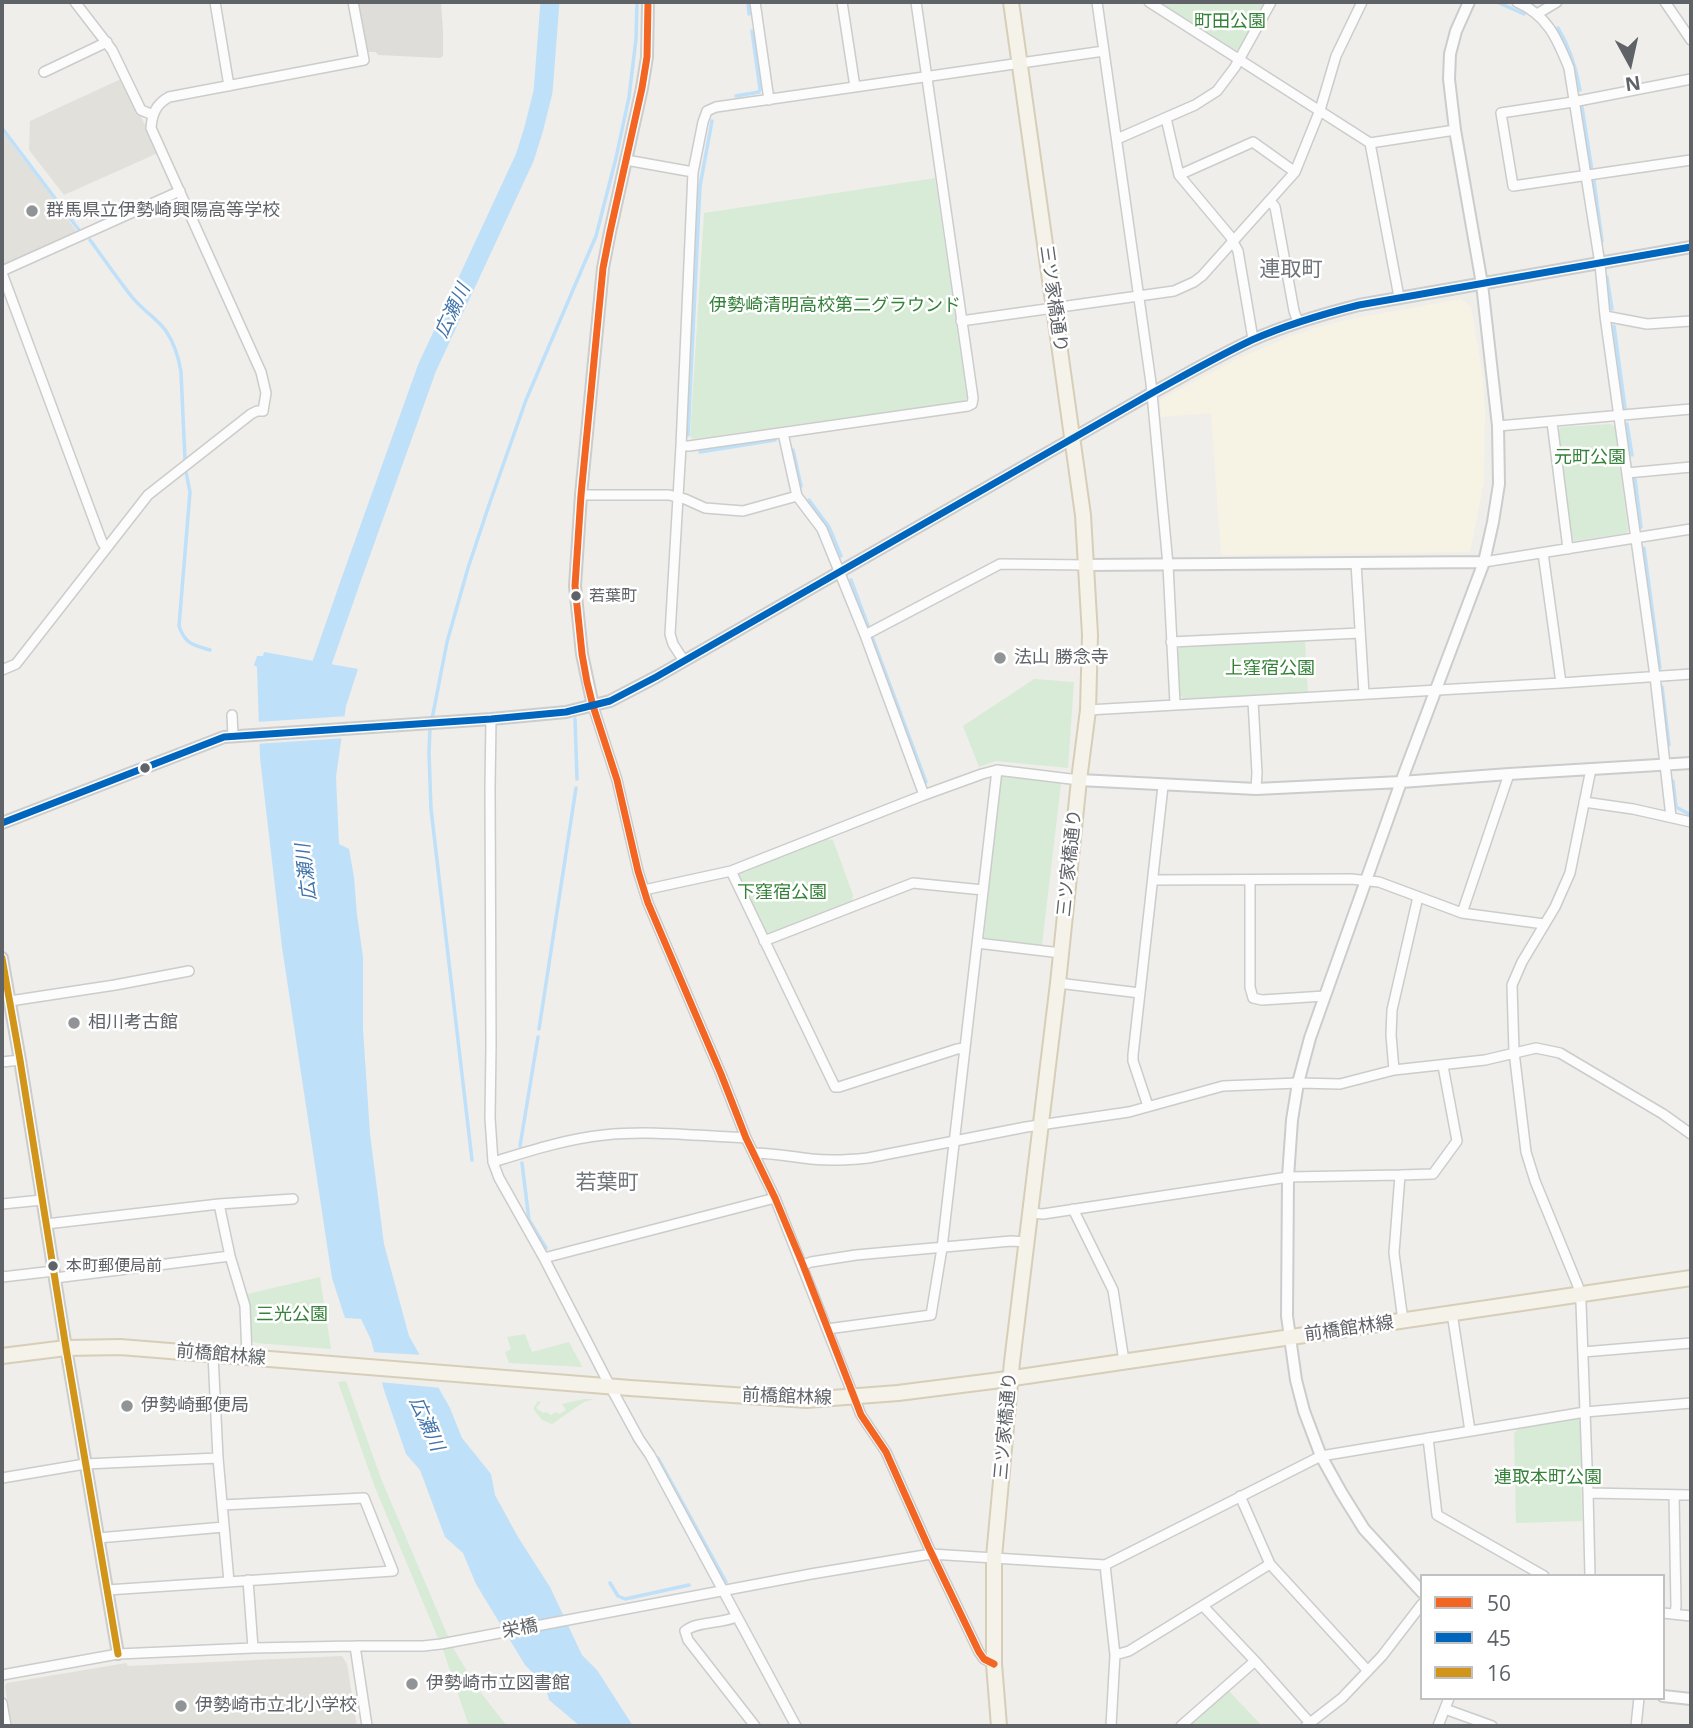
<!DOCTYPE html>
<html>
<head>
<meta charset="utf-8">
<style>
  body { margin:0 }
  #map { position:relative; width:1693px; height:1728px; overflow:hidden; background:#efeeea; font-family:"Open Sans",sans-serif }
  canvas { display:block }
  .frame { position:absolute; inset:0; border:4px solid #5f6368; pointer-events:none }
  .legend { position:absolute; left:1420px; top:1574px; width:245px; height:126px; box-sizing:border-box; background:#fff; border:2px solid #bfc1c3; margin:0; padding:9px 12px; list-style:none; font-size:21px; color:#5f6368 }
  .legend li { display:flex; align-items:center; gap:14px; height:35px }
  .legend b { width:35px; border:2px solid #bfc1c3 }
  .north { position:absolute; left:1595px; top:28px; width:70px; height:70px; -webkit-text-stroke:5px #fff; paint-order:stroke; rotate:172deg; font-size:19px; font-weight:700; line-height:28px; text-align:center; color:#5f6368 }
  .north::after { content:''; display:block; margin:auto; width:24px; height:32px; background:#5f6368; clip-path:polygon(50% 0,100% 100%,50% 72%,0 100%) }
</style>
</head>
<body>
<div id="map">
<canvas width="1693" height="1728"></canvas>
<div class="frame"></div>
<ul class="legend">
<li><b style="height:9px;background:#f26522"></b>50</li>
<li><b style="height:9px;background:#0065bd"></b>45</li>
<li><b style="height:9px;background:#d1951a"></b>16</li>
</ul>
<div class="north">N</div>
</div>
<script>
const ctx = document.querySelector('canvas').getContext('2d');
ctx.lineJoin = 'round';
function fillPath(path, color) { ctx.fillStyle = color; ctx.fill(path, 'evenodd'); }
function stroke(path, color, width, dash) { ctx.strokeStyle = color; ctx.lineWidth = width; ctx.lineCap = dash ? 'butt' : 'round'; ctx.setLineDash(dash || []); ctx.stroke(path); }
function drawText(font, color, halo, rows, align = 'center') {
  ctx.font = font + ' "Open Sans","Noto Sans JP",sans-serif'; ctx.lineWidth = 5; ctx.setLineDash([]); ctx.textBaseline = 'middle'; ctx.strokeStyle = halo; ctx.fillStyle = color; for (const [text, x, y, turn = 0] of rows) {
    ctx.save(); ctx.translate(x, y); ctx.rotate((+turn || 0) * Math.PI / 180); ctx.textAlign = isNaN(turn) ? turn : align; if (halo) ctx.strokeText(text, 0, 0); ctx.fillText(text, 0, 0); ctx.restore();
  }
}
fillPath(new Path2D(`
  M 1461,299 L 1471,307 L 1483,378 L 1485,412 L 1484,481 L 1470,552 L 1221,555 L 1211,413 L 1161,417 L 1160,400 L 1237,359 L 1286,338 L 1319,327 L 1351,319 Z`), '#f7f3e4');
fillPath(new Path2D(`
  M 356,2 L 441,2 L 443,31 L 443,56 L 440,58 L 378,55 L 376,52 L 365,52 Z`), '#dfddda');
fillPath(new Path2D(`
  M 123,78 L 158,153 L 64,195 L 29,150 L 30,121 Z
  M 2,131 L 47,190 L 77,232 L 2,266 Z
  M 342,1656 L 347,1664 L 357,1726 L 11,1726 L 5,1686 L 7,1683 L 126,1663 L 128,1666 Z`), '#e2e0da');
fillPath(new Path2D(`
  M 1160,2 L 1264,2 L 1240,49 L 1235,50 Z
  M 935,178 L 967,398 L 964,401 L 693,439 L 690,436 L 704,213 Z
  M 1611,424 L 1615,427 L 1628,530 L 1626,533 L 1574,541 L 1572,538 L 1558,431 L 1561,427 Z
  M 1305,641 L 1308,693 L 1184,699 L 1180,695 L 1176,652 L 1180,647 Z
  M 1034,679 L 1074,682 L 1068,768 L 996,761 L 979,767 L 963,726 Z
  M 1003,774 L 1059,782 L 1061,784 L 1042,945 L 984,938 L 1000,777 Z
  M 826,839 L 833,840 L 853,895 L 852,901 L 770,933 L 763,932 L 738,878 L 740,873 Z
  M 320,1277 L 331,1349 L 256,1343 L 251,1340 L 251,1311 L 247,1294 Z
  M 525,1334 L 532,1352 L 569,1342 L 582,1366 L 581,1367 L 509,1363 L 505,1352 L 511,1349 L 507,1337 Z
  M 346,1381 L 382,1481 L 453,1648 L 478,1689 L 507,1726 L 469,1726 L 443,1650 L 374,1485 L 338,1382 Z
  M 584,1399 L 594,1399 L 584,1402 L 552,1424 L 542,1420 L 534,1410 L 534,1407 L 538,1401 L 541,1402 L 536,1408 L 543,1413 L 546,1412 L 551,1415 L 556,1412 L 559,1414 L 566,1410 L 562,1404 Z
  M 1576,1419 L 1580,1420 L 1582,1521 L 1516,1523 L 1514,1434 L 1518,1428 Z
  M 1229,1691 L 1262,1726 L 1190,1726 Z`), '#d8ebd6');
fillPath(new Path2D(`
  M 264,652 L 358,669 L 346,706 L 336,777 L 339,844 L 349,849 L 354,877 L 357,915 L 363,957 L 363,1029 L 370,1134 L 384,1244 L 409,1336 L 450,1408 L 462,1438 L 491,1474 L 495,1495 L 518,1537 L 550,1587 L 582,1655 L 597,1670 L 633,1726 L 580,1726 L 549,1700 L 545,1685 L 525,1665 L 476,1584 L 463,1553 L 445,1537 L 420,1470 L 406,1454 L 384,1390 L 371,1340 L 361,1319 L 345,1318 L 332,1278 L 282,947 L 260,758 L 257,667 L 254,665 L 257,656 L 263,656 Z`), '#bfe0f9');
fillPath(new Path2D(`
  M 349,716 L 346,738 L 256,744 L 256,722 Z
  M 370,1352 L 424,1355 L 442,1388 L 379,1382 Z`), '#efeeea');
stroke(new Path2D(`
  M 748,2 L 749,14
  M 1497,2 L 1524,14
  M 1558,28 C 1570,48 1576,67 1580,90
  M 736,96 L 759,92 L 760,89 L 752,31
  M 1582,107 L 1592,171
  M 2,128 L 79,230
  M 1594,181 L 1602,241
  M 90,240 C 104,259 117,278 132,297 C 142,310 157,318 166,331 C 174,343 179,359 181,372 L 185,460
  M 1607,277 L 1612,309
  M 1614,326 L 1625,408
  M 1627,424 L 1632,455
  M 688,435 L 700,186 L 712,121
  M 793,450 L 801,486
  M 700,452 L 775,440
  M 186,472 L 190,492 L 179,626 C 185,644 193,645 210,650
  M 1635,479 L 1641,527
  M 809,500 L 829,527 L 841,556
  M 1644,548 L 1660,668
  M 851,580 L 926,782
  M 1662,687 L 1669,745
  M 432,719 L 447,642 L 468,568 L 489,505 L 526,400 L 596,236 L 616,158 L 629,97 L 636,39 L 637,2
  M 575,719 L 577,779
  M 430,727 L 429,753 L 431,809 L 472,1160
  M 1673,781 L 1676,807 L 1691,815
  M 539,1029 L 576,788
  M 520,1146 L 538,1037
  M 522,1163 L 529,1220 L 546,1248
  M 658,1458 L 726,1582
  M 610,1583 L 618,1596 L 625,1599 L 689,1585`), '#bfe0f9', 3.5);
stroke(new Path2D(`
  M 314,686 L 351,580 L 427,368 L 525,157 L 534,128 L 543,92 L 550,2`), '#bfe0f9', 19);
const minor = new Path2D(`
  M 75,2 L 112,50 L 141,110 L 153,115
  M 215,2 L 229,86
  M 755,2 L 769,100
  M 842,2 L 855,87
  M 1097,2 L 1151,383 L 1168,565 L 1175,704
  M 1149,2 L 1370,143 L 1455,130
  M 1517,2 C 1547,15 1557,38 1569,68 L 1600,264 L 1605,316 L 1655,676 L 1671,817
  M 1665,2 L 1691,40
  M 1537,14 L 1557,2
  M 44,72 L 107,42
  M 1691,79 L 1573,102 L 1501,113 L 1513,186 L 1691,160
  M 1166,118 L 1179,175 L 1230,236 L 1238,251 L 1253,339
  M 1117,139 L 1195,105 L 1217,91 L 1235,67 L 1271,2
  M 1370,143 L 1399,297
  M 626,160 L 693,172
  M 1179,175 L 1253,142 L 1295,172
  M 1270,201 L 1275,207 L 1294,311 L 1298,322
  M 2,271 L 180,191
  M 2,273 L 102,542 L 106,548
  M 1605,316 L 1647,324 L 1691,321
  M 961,321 L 1174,291 L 1194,282 L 1202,276 L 1295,172 L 1320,110 L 1336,56 L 1362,2
  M 1552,422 L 1568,549
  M 1498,426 L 1691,409
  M 783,433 L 797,496 L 822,529 L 865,635 L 924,795
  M 681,446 L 689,446 L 968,406 L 972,404 L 973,398 L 916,2
  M 1627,473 L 1691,467
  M 581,495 L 669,495 L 685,499 L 705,508 L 743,511 L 797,496
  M 1543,553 L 1561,683
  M 1484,562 L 1691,529
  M 1356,563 L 1364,694
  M 865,635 L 1000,564 L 1087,565
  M 1171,642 L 1360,633
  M 684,661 L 673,644 L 670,634 L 681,446 L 693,172 L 703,122 L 707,111 L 716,107 L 1104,51
  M 2,670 L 16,664 L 148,495 L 251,414 L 257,411 L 263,411 L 266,393 L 261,372 L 151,128 C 152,114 156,104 169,97 L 364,60 L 353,2
  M 1253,701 L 1257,773 L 1256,789
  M 593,706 L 617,780 L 638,871 L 648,903 L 721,1074 L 746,1138 L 775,1198 L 861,1415 L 886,1452 L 928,1546 L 979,1652 L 984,1659 L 994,1664
  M 1088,710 L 1561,683 L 1691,674
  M 232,715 L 233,735
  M 491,719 L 490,787 L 491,1046 L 490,1118 L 493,1162 L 499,1178 L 544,1258 L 610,1386 L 639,1439 L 650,1455 L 796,1726
  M 1584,802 L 1633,809 L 1691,822
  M 731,871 L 835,1087 L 839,1087 L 957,1049 L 965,1048
  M 1153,880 L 1351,879 L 1379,882 L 1462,913 L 1544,924
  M 1250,880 L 1250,987 L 1253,998 L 1262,1000 L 1325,996
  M 644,890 L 731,871 L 924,795 L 982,774 L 997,770 L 1079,780
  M 1462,913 L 1509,774
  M 764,941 L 913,883 L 983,890
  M 977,943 L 1061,953
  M 1058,983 L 1140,993
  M 10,1001 L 115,985 L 189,971
  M 2,1062 L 20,1060
  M 1394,1070 L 1391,1035 L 1392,1010 L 1418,897
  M 1148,1106 L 1133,1061 L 1133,1055 L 1163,786
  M 754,1153 C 773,1153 792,1157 811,1159 C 830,1161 849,1160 868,1158 L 1026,1127 L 1129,1112 L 1223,1086 L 1298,1083 L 1340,1084 L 1394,1070 L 1485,1060 L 1536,1048 L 1560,1053 L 1663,1114 L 1691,1134
  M 493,1162 C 529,1151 566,1139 604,1135 C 651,1130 699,1136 746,1138
  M 1400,1175 L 1433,1174 L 1457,1141 L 1443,1066
  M 2,1204 L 42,1200
  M 219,1204 L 230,1256 L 245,1306 L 247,1356
  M 1073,1209 L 1113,1290 L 1124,1361
  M 1030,1213 L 1043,1214 L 1288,1177 L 1400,1175 L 1394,1253 L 1403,1321
  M 46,1224 L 219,1204 L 293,1199
  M 544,1258 L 775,1198
  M 803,1265 L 811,1262 L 856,1255 L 1011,1241 L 1026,1242
  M 2,1277 L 54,1271
  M 55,1278 L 230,1256
  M 1452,1313 L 1470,1431
  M 827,1329 L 931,1315 L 942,1248 L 997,770
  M 1583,1352 L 1691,1343
  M 213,1354 L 218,1458 L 229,1582
  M 1428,1438 L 1437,1515 L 1544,1576
  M 2,1478 L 85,1464 L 218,1458
  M 1588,1493 L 1691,1495
  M 1674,1495 L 1676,1606 L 1675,1614
  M 1240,1496 L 1270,1564 L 1368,1671
  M 98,1538 L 224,1527
  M 1105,1565 L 1115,1655 L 1111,1726
  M 1590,1576 L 1588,1493 L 1581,1303 L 1578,1286 L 1535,1181 L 1526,1152 L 1514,1052 L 1512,985 L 1522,962 L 1555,907 L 1570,873 L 1591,769
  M 248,1580 L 253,1648
  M 107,1590 L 393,1571 L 364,1498 L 222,1505
  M 1203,1606 L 1255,1661 L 1310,1723
  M 1663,1613 L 1691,1616
  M 736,1617 C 721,1624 697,1621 685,1631 L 688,1640 L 755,1726
  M 355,1646 L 367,1726
  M 1115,1655 L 1129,1651 L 1270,1564
  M 2,1675 L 118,1654 L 253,1648 L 355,1646 L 423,1646 L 441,1644 L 811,1574 L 931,1554 L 1105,1565 L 1321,1456 L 1585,1412 L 1691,1403
  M 2,1703 L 6,1726
  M 1445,1709 L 1492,1726
  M 1181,1726 L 1255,1661
  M 1306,1726 L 1342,1698 L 1382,1656 L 1422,1604
  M 1438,1726 L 1449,1698
  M 1636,1726 L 1639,1698`);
const tertiary = new Path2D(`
  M 1087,565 L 1484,562
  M 593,706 L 582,654 L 575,586 L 581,495 L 603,268 L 610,232 L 642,88 L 647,57 L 648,2
  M 1079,780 L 1256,789 L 1401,782 L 1509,774 L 1691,763
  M 2,823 L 224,737 L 491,719 L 566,712 L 610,701 L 656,677 L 1152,393 C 1185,375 1218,356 1252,340 C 1286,325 1323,314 1359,305 L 1691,247
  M 2,958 L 20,1060 L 66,1348 L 118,1654
  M 1422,1592 L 1364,1529 L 1341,1492 L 1321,1456 L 1304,1411 L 1296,1380 L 1287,1316 L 1288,1177 L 1292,1120 L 1298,1083 L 1310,1038 L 1401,782 L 1484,562 L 1493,522 L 1499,484 L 1498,426 L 1482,284 L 1455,130 L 1449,79 L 1450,54 L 1456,31 L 1469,2
  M 1663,1696 L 1691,1699`);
const primary = new Path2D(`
  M 2,1356 L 66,1348 L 120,1347 L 630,1388 L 806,1400 L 898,1393 L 993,1381 L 1691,1278
  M 999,1726 L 994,1664 L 994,1557 L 1012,1362 L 1058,983 L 1079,780 L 1088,710 L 1090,635 L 1083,515 L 1011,2`);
stroke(minor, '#cbcccc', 12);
stroke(tertiary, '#cbcccc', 14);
stroke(primary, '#d7ceb8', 18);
stroke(minor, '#fdfcfc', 9);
stroke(tertiary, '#fdfcfc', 10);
stroke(primary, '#f4f2e9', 14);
stroke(new Path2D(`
  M 648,2 L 647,57 L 642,88 L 610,232 L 603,268 L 581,495 L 575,586 L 582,654 L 587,682 L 593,706 L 617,780 L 638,871 L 648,903 L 721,1074 L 746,1138 L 775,1198 L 803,1265 L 861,1415 L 886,1452 L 928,1546 L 979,1652 L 984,1659 L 994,1664`), '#f26522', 7);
stroke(new Path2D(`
  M 2,823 L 224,737 L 491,719 L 566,712 L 610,701 L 656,677 L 1152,393 C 1185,375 1218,356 1252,340 C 1286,325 1323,314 1359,305 L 1691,247`), '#0065bd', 7);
stroke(new Path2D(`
  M 2,958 L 20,1060 L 66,1348 L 118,1654`), '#d1951a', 7);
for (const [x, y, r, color] of [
  [32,211,7,"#919496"],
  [576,596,6,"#5f6368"],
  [1000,658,7,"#919496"],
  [145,768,6,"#5f6368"],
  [74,1023,7,"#919496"],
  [53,1266,6,"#5f6368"],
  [127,1406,7,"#919496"],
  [412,1684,7,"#919496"],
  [181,1706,7,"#919496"]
]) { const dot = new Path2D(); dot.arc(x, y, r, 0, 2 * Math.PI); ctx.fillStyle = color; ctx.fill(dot); stroke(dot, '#fff', 2.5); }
drawText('16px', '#5f6368', '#fff', [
  ["若葉町",589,596],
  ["本町郵便局前",66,1266]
], 'left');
drawText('18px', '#348238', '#fff', [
  ["町田公園",1230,22],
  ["伊勢崎清明高校第二グラウンド",835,306],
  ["元町公園",1590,458],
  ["上窪宿公園",1270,669],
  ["下窪宿公園",782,893],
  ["三光公園",292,1315],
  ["連取本町公園",1548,1478]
]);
drawText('18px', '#5f6368', '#fff', [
  ["群馬県立伊勢崎興陽高等学校",46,211],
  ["法山 勝念寺",1014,658],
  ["相川考古館",88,1023],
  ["伊勢崎郵便局",141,1406],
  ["伊勢崎市立図書館",426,1684],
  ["伊勢崎市立北小学校",195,1706]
], 'left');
drawText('18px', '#5f6368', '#fff', [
  ["三ツ家橋通り",1053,299,82],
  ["三ツ家橋通り",1070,863,-84],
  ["前橋館林線",1349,1329,-8],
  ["前橋館林線",221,1355,5],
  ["前橋館林線",787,1397,2],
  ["三ツ家橋通り",1006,1426,-85],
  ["栄橋",520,1629,-11]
]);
drawText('italic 19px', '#4174aa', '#fff', [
  ["広瀬川",453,311,-65],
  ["広瀬川",307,872,-97],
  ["広瀬川",426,1424,66]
]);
drawText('21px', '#70757a', '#fff', [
  ["連取町",1291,270],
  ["若葉町",607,1183]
]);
</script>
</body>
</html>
